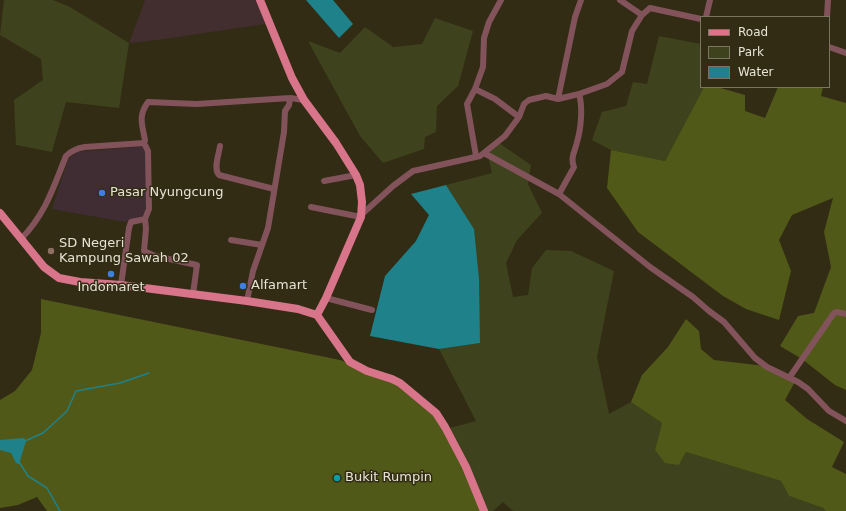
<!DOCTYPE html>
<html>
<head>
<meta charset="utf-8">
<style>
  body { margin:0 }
  #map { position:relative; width:846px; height:511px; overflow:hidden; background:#322c14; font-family:"DejaVu Sans",sans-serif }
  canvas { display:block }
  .legend { position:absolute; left:700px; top:16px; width:130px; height:72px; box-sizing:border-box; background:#322c14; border:1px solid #7a7561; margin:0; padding:5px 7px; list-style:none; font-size:12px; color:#e6e3d4 }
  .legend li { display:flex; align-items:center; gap:8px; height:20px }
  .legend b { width:20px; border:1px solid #7a7561 }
</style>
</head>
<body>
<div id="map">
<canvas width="846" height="511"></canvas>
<ul class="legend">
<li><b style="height:5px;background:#d8758b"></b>Road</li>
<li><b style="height:11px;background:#3e431d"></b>Park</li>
<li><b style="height:11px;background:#1f828a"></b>Water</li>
</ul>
</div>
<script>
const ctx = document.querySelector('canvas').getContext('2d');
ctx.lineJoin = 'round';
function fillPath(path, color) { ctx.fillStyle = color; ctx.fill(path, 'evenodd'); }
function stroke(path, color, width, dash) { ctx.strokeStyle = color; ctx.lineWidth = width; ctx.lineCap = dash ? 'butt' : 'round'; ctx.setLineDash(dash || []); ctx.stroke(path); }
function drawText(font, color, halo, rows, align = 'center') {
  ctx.font = font + ' "DejaVu Sans",sans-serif'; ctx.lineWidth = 3; ctx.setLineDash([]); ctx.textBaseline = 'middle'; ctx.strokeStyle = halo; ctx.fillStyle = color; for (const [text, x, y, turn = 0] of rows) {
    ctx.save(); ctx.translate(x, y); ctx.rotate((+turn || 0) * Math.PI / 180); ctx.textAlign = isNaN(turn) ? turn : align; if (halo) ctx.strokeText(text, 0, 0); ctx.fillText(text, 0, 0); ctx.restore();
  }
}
fillPath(new Path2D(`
  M 146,146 L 148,177 L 145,215 L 125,222 L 52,209 L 68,160 L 76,152 Z`), '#402d34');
fillPath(new Path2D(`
  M 145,0 L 257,0 L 265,24 L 157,40 L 129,43 Z`), '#422d2f');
fillPath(new Path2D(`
  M 4,0 L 53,0 L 70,7 L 129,43 L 119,108 L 66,102 L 52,152 L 16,145 L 14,100 L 43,80 L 41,59 L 0,35 Z
  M 435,18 L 473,31 L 458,86 L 437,106 L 436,132 L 425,137 L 424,149 L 383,163 L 360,136 L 308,41 L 340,53 L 365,27 L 393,47 L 422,44 Z
  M 659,36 L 701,44 L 701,87 L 704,87 L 665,161 L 611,150 L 592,140 L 602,112 L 626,106 L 633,82 L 647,84 Z
  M 499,143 L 531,165 L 528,184 L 542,213 L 517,240 L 506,263 L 513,297 L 528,295 L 532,268 L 546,250 L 571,251 L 614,271 L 597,357 L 609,414 L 631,402 L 662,423 L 655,450 L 679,465 L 686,452 L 781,481 L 789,496 L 823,508 L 826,511 L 513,511 L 503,502 L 493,511 L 484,511 L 450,428 L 476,421 L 439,349 L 480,343 L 474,229 L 446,185 L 492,173 L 487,152 Z`), '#3e431d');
fillPath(new Path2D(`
  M 704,87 L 717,87 L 745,95 L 745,111 L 765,118 L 778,87 L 823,87 L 821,96 L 846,103 L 846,390 L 835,385 L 802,359 L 780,346 L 798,316 L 814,313 L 831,267 L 824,232 L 833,198 L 792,215 L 779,240 L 791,271 L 779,320 L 746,309 L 723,296 L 638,232 L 607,188 L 611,150 L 665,161 Z
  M 41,299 L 340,360 L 385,376 L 418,394 L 450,428 L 484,511 L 47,511 L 37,497 L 18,505 L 0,508 L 0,400 L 15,391 L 32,370 L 41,333 Z
  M 686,319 L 699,331 L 701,349 L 714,360 L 765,366 L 797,378 L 785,400 L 807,419 L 844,442 L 832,467 L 846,474 L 846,511 L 826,511 L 823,508 L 789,496 L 781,481 L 686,452 L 679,465 L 665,463 L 655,450 L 662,423 L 631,402 L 642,375 L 668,347 Z`), '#515919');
fillPath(new Path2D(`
  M 306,0 L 333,0 L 353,24 L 339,38 Z
  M 446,185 L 474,229 L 479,279 L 480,343 L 439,349 L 370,336 L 385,276 L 416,241 L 429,215 L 411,194 Z
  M 24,438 L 26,441 L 19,464 L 16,463 L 11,453 L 0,450 L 0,440 Z`), '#1f828a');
stroke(new Path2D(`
  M 25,441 L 43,433 L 67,411 L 76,391 L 120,383 L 149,373
  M 19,462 L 28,476 L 47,488 L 60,511`), '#1f828a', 1.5);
stroke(new Path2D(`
  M 620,0 L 642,15
  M 706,17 L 710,0
  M 827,17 L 828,0
  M 829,47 L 846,53
  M 475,89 L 495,99 L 519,117
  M 558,99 L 575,17 L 581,0
  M 220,146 C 219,154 213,169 219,175 L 274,189
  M 484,153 L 559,194 L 650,267 L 693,297 L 709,311 L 724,322 L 755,358 L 767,367 L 798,382 L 808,389 L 829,411 L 846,421
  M 476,156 L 467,104 L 475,89 L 483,67 L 484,38 L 489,22 L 501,0
  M 324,181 L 356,175
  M 559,194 L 574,167 C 570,157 575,152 577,142 C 581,129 583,107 579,94
  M 311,207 L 361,217
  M 361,215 L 393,186 L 413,171 L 480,156 L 505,136 L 519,117 L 524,104 L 529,100 L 546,96 L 558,99 L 579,94 L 607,84 L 622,72 L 632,31 L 642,15 L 650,8 L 701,19
  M 145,219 L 146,229 L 144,251 L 155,256 L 197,265 L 193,294
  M 21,239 C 46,213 53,188 66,156 C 72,150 78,148 85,147 L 144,143
  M 231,240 L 262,245
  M 121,285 L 129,228 L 131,222 L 145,219 L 149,209 L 148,151 L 144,143 L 145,140 C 142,124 138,116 148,102 L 197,104 L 290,98 L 304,100
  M 326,298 L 372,310
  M 247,301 L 253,271 L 268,228 L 284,132 L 285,111 L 289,105 L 290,98
  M 789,378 L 834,313 L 837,312 L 846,314`), '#83535c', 6);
stroke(new Path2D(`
  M 260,0 L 292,78 L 304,100 L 336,143 L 356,175 L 360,185 L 362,202 L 361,217 L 326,298 L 317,315
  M 0,213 L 44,267 L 59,278 L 80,282 L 121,285 L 247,301 L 298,309 L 317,315
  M 317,315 L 350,362 L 367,371 L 392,379 L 400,383 L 436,413 L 445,427 L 466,467 L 484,511`), '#d8758b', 8);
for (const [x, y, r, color] of [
  [102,193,4,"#3f7fe0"],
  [51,251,4,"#8d6e63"],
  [111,274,4,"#3f7fe0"],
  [243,286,4,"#3f7fe0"],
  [337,478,4,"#0f9aa8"]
]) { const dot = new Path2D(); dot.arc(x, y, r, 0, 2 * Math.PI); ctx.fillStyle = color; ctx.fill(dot); stroke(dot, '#322c14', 1.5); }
drawText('13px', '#e6e3d4', '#322c14', [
  ["Pasar Nyungcung",110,193],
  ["SD Negeri",59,244],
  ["Kampung Sawah 02",59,259],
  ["Alfamart",251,286],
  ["Indomaret",111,288,"center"],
  ["Bukit Rumpin",345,478]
], 'left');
</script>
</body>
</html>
